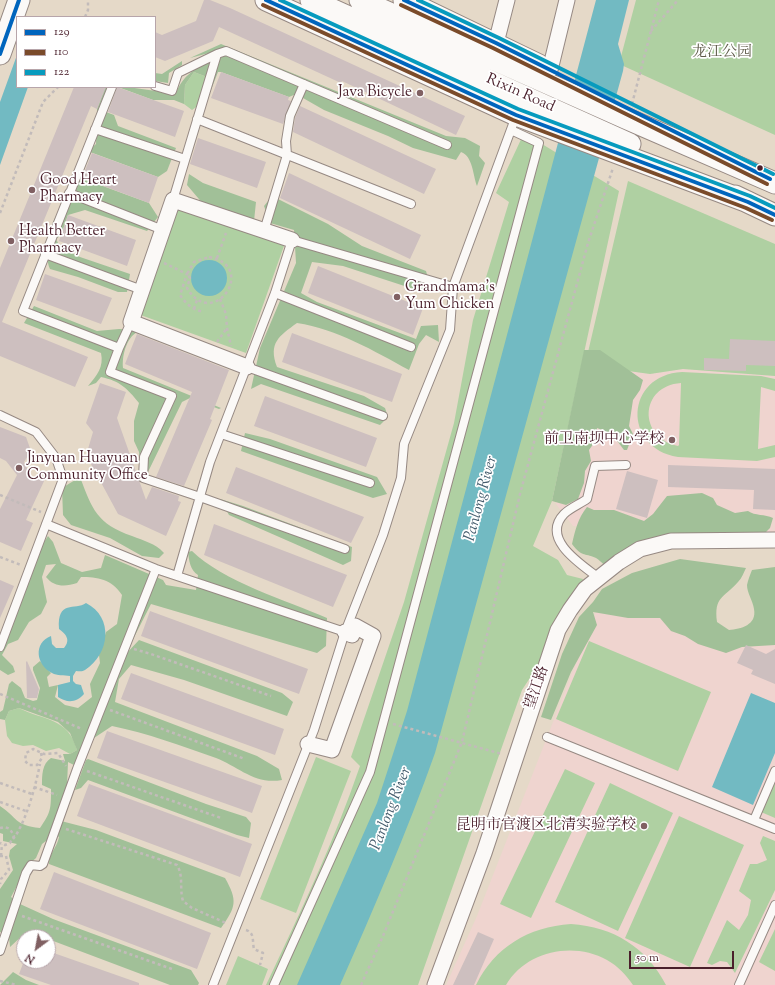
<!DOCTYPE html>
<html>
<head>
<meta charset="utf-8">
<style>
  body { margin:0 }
  #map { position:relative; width:775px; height:985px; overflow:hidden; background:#e5d9c8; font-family:"Sorts Mill Goudy",serif }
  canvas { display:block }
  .legend { position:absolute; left:16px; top:16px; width:140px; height:72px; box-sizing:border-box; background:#fff; border:1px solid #b7a5aa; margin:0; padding:5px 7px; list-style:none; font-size:12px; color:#4a1f2b }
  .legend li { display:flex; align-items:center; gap:8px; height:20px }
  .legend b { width:20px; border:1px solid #b7a5aa }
  .north { position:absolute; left:16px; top:929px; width:40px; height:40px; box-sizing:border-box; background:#fff; border:1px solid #b7a5aa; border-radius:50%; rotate:212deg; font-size:11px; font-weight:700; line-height:16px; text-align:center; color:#4a1f2b }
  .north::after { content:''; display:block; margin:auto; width:14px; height:18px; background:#806062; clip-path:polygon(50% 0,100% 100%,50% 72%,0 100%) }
  .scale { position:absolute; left:629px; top:951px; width:105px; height:18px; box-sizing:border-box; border:2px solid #4a1f2b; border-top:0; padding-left:5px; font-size:12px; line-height:14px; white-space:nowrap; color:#4a1f2b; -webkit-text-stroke:3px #fff; paint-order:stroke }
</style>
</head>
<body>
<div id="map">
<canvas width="775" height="985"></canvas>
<ul class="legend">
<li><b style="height:5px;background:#0065bd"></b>129</li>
<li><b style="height:5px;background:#7a4b2a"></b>110</li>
<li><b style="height:5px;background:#079bbe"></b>122</li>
</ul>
<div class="north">N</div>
<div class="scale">50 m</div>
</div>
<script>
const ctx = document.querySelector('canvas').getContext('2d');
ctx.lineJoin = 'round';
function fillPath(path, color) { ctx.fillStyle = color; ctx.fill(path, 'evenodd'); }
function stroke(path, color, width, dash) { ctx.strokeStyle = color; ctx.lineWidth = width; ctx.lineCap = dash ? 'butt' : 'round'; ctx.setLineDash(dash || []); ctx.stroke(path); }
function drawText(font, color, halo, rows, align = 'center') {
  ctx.font = font + ' "Sorts Mill Goudy","Noto Serif SC",serif'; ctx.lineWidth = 3.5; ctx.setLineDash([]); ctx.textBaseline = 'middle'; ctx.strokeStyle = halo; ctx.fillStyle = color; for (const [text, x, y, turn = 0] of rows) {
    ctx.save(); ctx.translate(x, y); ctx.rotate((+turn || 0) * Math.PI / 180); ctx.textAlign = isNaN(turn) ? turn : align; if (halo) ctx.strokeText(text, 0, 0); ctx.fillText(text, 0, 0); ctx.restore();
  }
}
fillPath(new Path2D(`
  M 585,365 L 650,374 L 683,369 L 775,376 L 775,535 L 573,526 L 556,504 Z
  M 600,602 L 638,609 L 692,630 L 775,642 L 775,985 L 446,985 L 477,916 Z`), '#efd4cf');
fillPath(new Path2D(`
  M 636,0 L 775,0 L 775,135 L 619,64 Z
  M 194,72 L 207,77 L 199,105 L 192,110 L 184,104 L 185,85 Z
  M 524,133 L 619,191 L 552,501 L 533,546 L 558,560 L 567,575 L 583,579 L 576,608 L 522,690 L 418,985 L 266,985 C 300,913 334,842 360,766 L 351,757 L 404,602 L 454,423 L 473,320 L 509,202 L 496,193 Z
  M 628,181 L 775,244 L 775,376 L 683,369 L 650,374 L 585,365 Z
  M 175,203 L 285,243 L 246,353 L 135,313 Z
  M 682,372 L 761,376 L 775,379 L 775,391 L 761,387 L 758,449 L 775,445 L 775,457 L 757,461 L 678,457 C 622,448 625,375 682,372 ZM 681,383 L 679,445 L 678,446 C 638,438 639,386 681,383 Z
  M 589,641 L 711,692 L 678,771 L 556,719 Z
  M 19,708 C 44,721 68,717 77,750 L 70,754 L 59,748 L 46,751 L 33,745 L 23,746 L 12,743 L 7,736 L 5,720 L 9,711 Z
  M 316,757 L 351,771 L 296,913 L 260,899 Z
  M 565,769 L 595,783 L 531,918 L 500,904 Z
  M 775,782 L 775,818 L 761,812 Z
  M 610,783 L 673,813 L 618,931 L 555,902 Z
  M 679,816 L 744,845 L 690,967 L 625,938 Z
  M 763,836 L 775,841 L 775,890 L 735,973 L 727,962 L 720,961 L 712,965 L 707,963 L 727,920 L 739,930 L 748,915 L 751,900 L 739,891 L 750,864 L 757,864 L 767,860 L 760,843 Z
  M 571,924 C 614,927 646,947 666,985 L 633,985 C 626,975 618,966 607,960 C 573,941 526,951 506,985 L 476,985 C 495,947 528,927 571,924 Z
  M 775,929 L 775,971 L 759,962 Z
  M 238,956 L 268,969 L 262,985 L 226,985 Z`), '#afd0a2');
fillPath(new Path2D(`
  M 221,44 L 446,136 L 465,138 L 480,146 L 479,156 L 485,163 L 477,186 C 473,176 473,156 461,152 L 456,160 L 413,148 L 388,136 L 324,110 L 296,94 L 289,97 L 221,72 L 218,72 L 209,95 L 207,77 L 194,72 L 185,85 L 184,104 L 174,100 L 153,100 L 118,87 C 138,87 156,92 176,93 C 184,74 194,70 211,60 L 209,53 L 190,58 Z
  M 182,61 L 182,65 L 169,73 L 168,83 L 155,81 L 155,73 L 162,74 Z
  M 105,87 L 115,87 L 106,112 L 114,115 L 118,126 L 176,148 L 167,171 L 158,177 L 90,152 L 81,178 L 149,203 L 158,217 L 147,231 L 85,210 L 68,215 L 61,235 L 56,239 L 60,247 L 80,257 L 130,274 L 127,292 L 118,292 L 78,277 L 50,269 C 44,257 49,228 56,216 C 60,210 66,205 69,198 C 78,180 80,157 96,144 L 97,109 Z
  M 189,174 L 203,183 L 256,202 L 254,221 L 204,205 L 187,185 Z
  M 283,178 L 282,186 L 276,198 L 328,224 L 362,246 L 426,271 L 431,288 L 426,293 L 343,266 L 312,262 L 301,293 L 317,302 L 416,339 L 421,326 L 438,325 L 439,342 L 426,335 L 419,344 L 409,370 C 374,351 337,329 297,323 C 279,336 268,343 277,367 L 364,396 L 385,408 L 388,417 L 380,425 L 261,384 L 251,389 L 260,348 L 296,263 L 294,230 L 270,223 L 264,206 L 280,186 Z
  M 34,306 L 97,331 L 119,329 L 141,330 C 127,335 122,354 123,368 L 221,408 L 219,409 L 190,398 L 182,402 L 148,472 L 140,473 L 139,452 L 134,441 L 134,421 L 139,403 C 127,388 120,381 101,377 L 96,383 L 88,386 C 97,375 104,367 101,353 L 24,323 Z
  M 584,350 L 600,350 L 643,380 L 640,390 L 633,400 L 629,426 L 633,434 L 627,450 L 624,450 L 612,434 L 597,428 L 596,440 L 589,450 L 591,461 L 585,471 L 584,483 L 578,499 L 566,505 L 552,501 Z
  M 245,433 L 270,439 L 377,477 L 387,494 L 373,498 L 241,451 Z
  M 80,477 C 92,509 97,524 132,536 C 144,541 155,543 164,553 L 159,558 L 142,556 L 110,538 L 71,525 L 63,515 L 62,488 Z
  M 702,493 L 713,498 L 717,505 L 735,513 L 748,511 C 755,516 765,514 773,518 L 770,528 L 762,536 L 675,537 L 613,572 C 607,568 601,561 596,558 C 583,552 583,558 572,544 C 575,531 578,518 587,507 L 594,510 L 614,510 L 644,521 L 653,514 L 667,496 Z
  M 220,499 L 243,506 L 352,547 L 351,561 L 343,565 L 229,515 Z
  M 48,536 L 53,542 L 61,563 L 82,572 L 101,568 L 105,555 L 163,580 L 166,585 L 196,590 L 198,575 C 190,570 189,560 188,552 L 192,551 C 222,581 288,601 327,618 L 326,646 L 317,653 L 151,604 L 125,655 L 139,640 L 282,693 L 293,702 L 287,716 L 184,680 L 131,665 L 119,679 L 115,702 L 257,756 L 279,769 L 282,780 C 255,785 239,767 216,758 C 182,746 147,733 112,726 L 85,744 L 74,765 L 68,762 L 67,786 L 61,821 L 96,830 L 225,878 C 238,901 236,907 221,928 L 49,864 C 49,853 57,848 59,837 L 55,834 L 42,844 L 36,858 L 28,865 L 11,897 L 20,904 L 53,919 L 191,970 L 199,983 L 198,985 L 170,985 L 48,939 L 48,937 L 24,934 L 10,947 L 9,937 L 0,932 L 0,889 L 13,870 L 9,856 L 10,850 L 17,844 L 3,841 L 3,834 L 0,833 L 0,806 C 18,818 14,825 40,828 C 51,812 51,809 51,789 L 42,785 C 42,775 42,764 51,758 L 65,761 L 63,754 L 70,754 L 77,750 L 70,733 L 58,722 L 19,708 L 9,711 L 5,720 L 0,719 L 0,712 L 3,710 L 9,684 L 12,681 L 21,688 L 25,698 L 33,701 L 37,700 L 40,688 L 33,670 L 33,667 L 40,661 L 51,673 L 47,677 L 49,687 L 58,685 L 55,697 L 65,705 L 78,708 L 92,697 L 90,684 L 100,663 L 99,655 L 106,632 L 117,624 L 122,595 C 112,579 97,577 81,577 L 77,583 C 65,587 54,587 46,577 L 56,564 L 46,565 L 42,577 L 47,602 L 41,614 L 29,622 L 18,640 L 8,644 L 2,655 L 13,666 L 15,672 L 8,675 L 0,670 L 0,645 L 40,548 Z
  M 680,559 L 746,568 C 744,572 742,578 738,582 C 723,599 714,596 717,622 L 729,630 C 741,629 757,625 754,609 C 753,601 747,593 747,585 C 748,580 750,575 752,570 L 775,567 L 775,645 L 742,647 L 726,653 L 698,644 L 685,636 L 671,631 L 660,618 L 628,618 L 593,612 L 597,625 L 571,672 L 551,720 L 541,717 L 562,654 L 579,617 L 593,602 L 602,589 L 632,573 Z
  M 88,759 L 206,804 L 246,817 L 251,823 L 249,838 L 237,835 L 88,780 L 81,788 L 75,790 L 86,760 Z
  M 13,972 L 26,980 L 39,985 L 0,985 Z`), '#a1c098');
fillPath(new Path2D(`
  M 596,0 L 629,0 L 618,44 L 624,64 L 623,71 L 435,753 C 407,832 374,908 340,985 L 297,985 L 377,803 L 407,711 Z
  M 17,55 L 17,87 L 28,87 L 0,165 L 0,102 Z
  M191 278a18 18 0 1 1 36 0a18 18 0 1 1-36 0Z
  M 86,603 C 114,617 110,654 85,670 C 82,672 79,671 76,671 L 73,676 L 73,681 L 76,684 L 81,685 L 84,694 C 76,703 67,703 58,697 L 58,685 L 70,682 L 70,676 C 64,675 57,676 52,673 C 36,665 33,643 51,636 L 52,644 L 56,648 L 64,648 C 71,640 66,634 59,629 C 57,599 75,611 86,603 Z
  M 751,693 L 775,703 L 775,753 L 753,805 L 712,787 Z`), '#72bac2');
fillPath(new Path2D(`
  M 204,0 L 210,0 L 230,8 L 465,116 L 456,135 L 342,81 L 341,83 L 219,27 L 213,41 L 165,61 L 155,57 L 155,32 L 162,35 L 196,21 Z
  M 221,72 L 289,97 L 288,100 L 291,101 L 283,124 L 211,98 Z
  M 74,87 L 106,87 L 97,109 L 91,106 L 2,322 L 88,357 L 75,387 L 0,356 L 0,268 Z
  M 117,87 L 184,111 L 175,137 L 108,112 Z
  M 300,106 L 436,169 L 424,194 L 293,132 L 295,118 Z
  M 198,138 L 266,162 L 257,188 L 190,164 Z
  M 92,153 L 158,177 L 149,203 L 82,178 Z
  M 289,173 L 421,235 L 410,259 L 280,198 Z
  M 68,215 L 136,240 L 127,266 L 59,241 Z
  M 318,266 L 423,308 L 413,335 L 308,293 Z
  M 45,274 L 112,298 L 101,324 L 36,300 Z
  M 292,333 L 402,374 L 392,402 L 282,362 Z
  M 137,334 L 229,370 L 210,419 L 212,420 L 184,486 L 156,477 L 192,392 L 125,364 Z
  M 730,339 L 775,341 L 775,366 L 746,365 L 746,371 L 704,370 L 704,358 L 729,359 Z
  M 100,383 L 126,392 L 117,418 L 146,500 L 152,487 L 179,496 L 178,501 L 181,502 L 166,536 L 118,514 L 91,464 L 88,449 L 93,432 L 86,423 Z
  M 265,396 L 377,438 L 366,467 L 254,426 Z
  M 0,427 L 26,437 L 31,451 L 24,462 L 31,477 L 45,479 L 26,520 L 33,523 L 21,551 L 0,542 L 0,509 L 17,475 L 6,461 L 0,458 Z
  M 668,465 L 775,469 L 775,510 L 753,509 L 754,490 L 668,487 Z
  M 236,467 L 364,517 L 351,543 L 226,493 Z
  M 627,471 L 658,480 L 647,518 L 616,509 Z
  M 214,524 L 347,575 L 333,607 L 204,555 Z
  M 0,580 L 14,586 L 0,618 Z
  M 150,611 L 308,669 L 299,694 L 141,636 Z
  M 746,645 L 766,654 L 775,649 L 775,684 L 751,674 L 753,670 L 737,663 Z
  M 27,661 L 39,689 L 37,698 L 27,698 L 26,662 Z
  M 131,673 L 284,729 L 275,755 L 121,699 Z
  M 107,731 L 262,786 L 252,813 L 97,758 Z
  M 89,784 L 252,844 L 240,877 L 77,816 Z
  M 54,872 L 211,933 L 197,969 L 40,909 Z
  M 478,932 L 494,939 L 474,985 L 453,985 Z
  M 48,951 L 139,983 L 139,985 L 51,985 L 19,974 L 24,961 L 48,961 Z`), '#cdbfbf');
const service = new Path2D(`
  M 155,86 L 172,91 L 178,73 L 217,54
  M 112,87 L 23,311 L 119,348 L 131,322
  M 197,119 L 411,204
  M 95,129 L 185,159
  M 69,193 L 163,230
  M 173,200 L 217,54 L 226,51 L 447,145
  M 264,231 L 287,155 L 286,141 L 290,116 L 304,84
  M 45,254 L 142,290
  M 275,293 L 411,347
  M 119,348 L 110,372 L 172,396 L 144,457 L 143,478 L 200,497 L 345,549
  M 247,367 L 383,416
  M 0,415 L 36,432 L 56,458 L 63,479 L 0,647
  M 221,434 L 370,483
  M 46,524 L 156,569 L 345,632
  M 177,576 L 210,462 L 275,293 L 292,240 L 453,287
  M 599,578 C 582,565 540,539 564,514 C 570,508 580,504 587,499 L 595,466 L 626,465
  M 547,737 L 775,829
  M 754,820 L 775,771
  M 0,951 L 26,873 L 31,865 L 40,866 L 43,864 L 77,769 L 156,569
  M 213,985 L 314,730 L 345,632 L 383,535 L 401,478 L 404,444 L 450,330 L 453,287 L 516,116
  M 274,985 L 370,772 L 539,143 L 511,130
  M 739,985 L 775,905`);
const minor = new Path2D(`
  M 496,43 L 507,0
  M 550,70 L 567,0
  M 247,367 L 131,322 L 173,200 L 292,240
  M 308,744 L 332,750 L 373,636 L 355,626 L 352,635 L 345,632
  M 435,985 L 484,853 L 558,630 L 570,610 L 585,589 L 619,562 L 640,549 L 671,541 L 775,540`);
const secondary = new Path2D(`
  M 266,0 L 516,115 L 748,202
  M 311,0 L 630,144
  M 360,0 L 625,118 L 775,183
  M 404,0 L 539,65
  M 0,54 L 19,0
  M 735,196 L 775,215`);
stroke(service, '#968983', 10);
stroke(minor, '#968983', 17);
stroke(secondary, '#968983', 23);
stroke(new Path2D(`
  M 85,17 L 88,10 L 88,0
  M 651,31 L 678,0
  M 632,104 L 659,0
  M 0,213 L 43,102 L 58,87
  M 209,257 C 259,266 213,332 187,288 L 190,278 L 187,274 L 194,262 Z
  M 217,258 L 226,233
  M 164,263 L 187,274 L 180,295 C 186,304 192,309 203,312
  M 220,299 L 226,314 L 227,328 L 231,346
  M 194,309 L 197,300
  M 217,342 L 227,328
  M 0,495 L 41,512
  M 0,557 L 21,565
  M 134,649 L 151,654 L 271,696
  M 0,694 L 82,729
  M 110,710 L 245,759
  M 393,724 L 502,754
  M 41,753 L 42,758 L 37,765 L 29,765 L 25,761 L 26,753 L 33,749 L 44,754 L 58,753 L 66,766
  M 87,771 L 221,818
  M 0,783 L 32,794
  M 34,787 L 57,795
  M 0,802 L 26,811
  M 0,828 L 5,827 L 10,829 L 14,836 L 10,843 L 5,845 L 0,843
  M 66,829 L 177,865 C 184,877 179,887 183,901 L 192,908 L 226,923
  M 13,839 C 26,823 36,784 40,764
  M 0,856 L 6,856 L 9,870 L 1,879 L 0,884
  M 1,856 L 2,844
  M 22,916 L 172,969
  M 246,930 C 255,933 252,941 254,949 L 263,953 L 260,965
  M 0,981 L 17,985
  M 361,985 L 383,936 L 462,742 L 520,494 L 588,243 L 613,168`), '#c2bbba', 2.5, [3, 3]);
stroke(service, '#fbf9f7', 8);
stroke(minor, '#fbf9f7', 15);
stroke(secondary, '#fbf9f7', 21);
stroke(new Path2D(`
  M 266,0 L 516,115 L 748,202 L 775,215
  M 404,0 L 496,43 L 770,179
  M 0,54 L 19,0`), '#0065bd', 4);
stroke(new Path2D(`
  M 263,5 L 513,120 L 746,208 L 772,220
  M 401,5 L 493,48 L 767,184`), '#7a4b2a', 4);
stroke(new Path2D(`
  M 280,0 L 518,109 L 750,196 L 775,208
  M 418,0 L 499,38 L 773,174`), '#079bbe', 4);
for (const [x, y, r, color] of [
  [420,93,4,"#806062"],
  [760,168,3.5,"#4a1f2b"],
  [32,190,4,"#806062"],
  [11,241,4,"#806062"],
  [397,297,4,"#806062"],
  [672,440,4,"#806062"],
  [19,468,4,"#806062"],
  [644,826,4,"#806062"]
]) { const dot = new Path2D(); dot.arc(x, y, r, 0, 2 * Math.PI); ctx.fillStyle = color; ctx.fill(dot); stroke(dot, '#fff', 1.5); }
drawText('15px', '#5e5a49', '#fff', [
  ["龙江公园",722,53]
]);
drawText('15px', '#4a1f2b', '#fff', [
  ["Java Bicycle",412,93,"right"],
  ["Good Heart",40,181],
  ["Pharmacy",40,198],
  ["Health Better",19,232],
  ["Pharmacy",19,249],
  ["Grandmama's",405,288],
  ["Yum Chicken",405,305],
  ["前卫南坝中心学校",664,440,"right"],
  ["Jinyuan Huayuan",27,459],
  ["Community Office",27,476],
  ["昆明市官渡区北清实验学校",636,826,"right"]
], 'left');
drawText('15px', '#4a1f2b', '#fff', [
  ["Rixin Road",520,94,24],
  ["望江路",538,688,-71]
]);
drawText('italic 16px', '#465e6e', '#fff', [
  ["Panlong River",482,499,-75],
  ["Panlong River",392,809,-69]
]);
</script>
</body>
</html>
